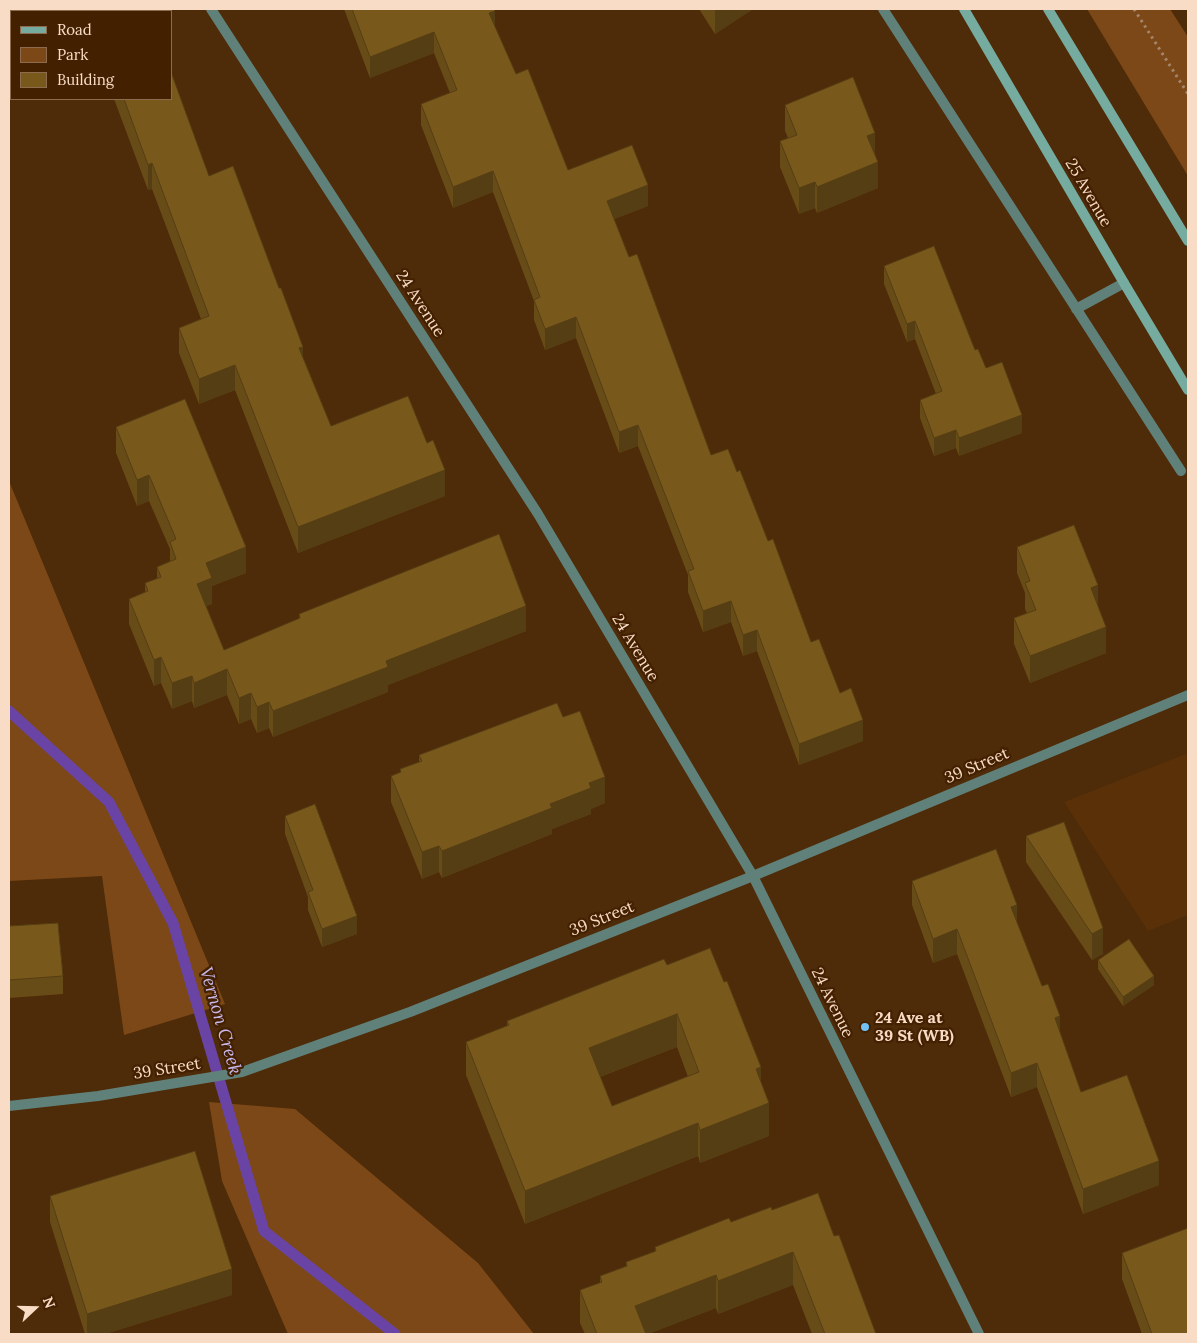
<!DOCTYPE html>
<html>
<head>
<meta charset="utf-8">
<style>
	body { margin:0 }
	#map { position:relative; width:1197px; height:1343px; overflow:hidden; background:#4e2b09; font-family:Lora,serif }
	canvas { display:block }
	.frame { position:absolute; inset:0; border:10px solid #f9dcc6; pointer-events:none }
	.legend { position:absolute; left:10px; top:10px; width:162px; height:90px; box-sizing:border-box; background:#432000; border:1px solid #8c6b4f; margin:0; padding:6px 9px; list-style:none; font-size:15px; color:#f9dcc6 }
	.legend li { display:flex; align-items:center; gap:10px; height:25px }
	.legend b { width:25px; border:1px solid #8c6b4f }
	.north { position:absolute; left:10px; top:1283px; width:50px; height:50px; -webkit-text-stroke:4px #432000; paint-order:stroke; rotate:69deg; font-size:14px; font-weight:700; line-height:20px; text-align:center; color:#f9dcc6 }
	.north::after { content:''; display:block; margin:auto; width:18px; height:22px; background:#f9dcc6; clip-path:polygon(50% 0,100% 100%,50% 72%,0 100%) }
</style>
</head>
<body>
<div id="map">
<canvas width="1197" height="1343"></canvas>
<div class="frame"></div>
<ul class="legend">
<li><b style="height:6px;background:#76ab9f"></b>Road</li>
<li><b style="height:14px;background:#7c4817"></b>Park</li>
<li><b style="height:14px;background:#79581b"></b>Building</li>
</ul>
<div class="north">N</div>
</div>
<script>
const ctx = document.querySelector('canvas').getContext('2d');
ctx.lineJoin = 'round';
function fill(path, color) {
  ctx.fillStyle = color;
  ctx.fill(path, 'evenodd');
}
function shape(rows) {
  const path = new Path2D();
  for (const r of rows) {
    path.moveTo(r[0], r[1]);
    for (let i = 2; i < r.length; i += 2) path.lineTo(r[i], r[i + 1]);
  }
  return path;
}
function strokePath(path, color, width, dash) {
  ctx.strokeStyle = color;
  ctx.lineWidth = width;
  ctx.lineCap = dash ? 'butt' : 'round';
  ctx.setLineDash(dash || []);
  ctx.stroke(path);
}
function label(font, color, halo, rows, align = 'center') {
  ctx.font = font + ' Lora,serif';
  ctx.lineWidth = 4.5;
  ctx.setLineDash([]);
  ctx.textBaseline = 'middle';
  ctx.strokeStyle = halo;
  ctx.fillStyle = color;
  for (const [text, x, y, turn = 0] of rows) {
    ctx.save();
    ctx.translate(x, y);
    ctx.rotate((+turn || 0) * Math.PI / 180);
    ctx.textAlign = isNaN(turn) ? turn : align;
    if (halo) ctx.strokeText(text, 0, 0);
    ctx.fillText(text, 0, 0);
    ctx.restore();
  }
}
const built = shape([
	[1188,753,1188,915,1148,931,1064,802]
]);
const green = shape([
	[1087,9,1170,9,1188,37,1188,176],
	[9,481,225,1004,124,1035,102,876,9,881],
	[209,1102,295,1109,478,1263,534,1334,288,1334,222,1181]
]);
const stream = shape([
	[9,711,109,802,173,923,264,1231,395,1334]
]);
const path = shape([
	[1134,9,1188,94]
]);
const service = shape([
	[883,9,1181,471],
	[1076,309,1124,283]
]);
const minor = shape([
	[211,9,538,514,753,876,979,1334],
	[9,1106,98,1096,242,1072,410,1012,753,876,1188,695]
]);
const secondary = shape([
	[964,9,1124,283,1188,390],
	[1048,9,1188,241]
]);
const wall = shape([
	[9,9,11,11,11,44,9,38],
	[344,9,494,9,495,27,516,74,568,170,648,206,614,219,629,257,711,455,737,472,811,642,840,693,863,741,799,765,757,651,743,656,731,622,703,632,688,592,688,575,638,446,619,453,576,338,545,350,534,320,534,301,493,192,453,208,421,125,421,104,450,93,434,53,370,78],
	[699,9,753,9,715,34],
	[114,99,171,99,209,176,303,357,331,426,445,496,298,553,235,390,199,404,179,353,179,328,201,319,152,189,148,190],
	[785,105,875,155,878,188,817,213,815,208,799,214,780,167,780,141,788,138,785,131],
	[884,266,975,350,1022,433,959,456,956,448,934,456,920,418,920,400,936,394,915,339,907,342,884,284],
	[116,427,246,573,212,586,212,604,206,606,224,650,299,619,299,614,526,631,388,685,388,692,273,737,269,728,257,733,251,719,239,724,227,695,194,708,192,701,172,709,161,683,154,686,129,624,129,599,145,592,145,583,157,579,157,567,170,561,170,549,149,501,137,506,116,453],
	[1017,547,1098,605,1106,653,1030,683,1014,644,1014,618,1027,613,1025,609,1025,593,1017,573],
	[563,717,605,803,591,809,591,814,552,829,552,834,442,878,439,872,422,879,391,802,391,776,400,773,400,769,419,762,419,755],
	[285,816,357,934,322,947,308,910,308,897,285,834],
	[1064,822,1103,954,1092,960,1026,862,1026,836],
	[912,881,1017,923,1060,1033,1081,1092,1159,1185,1083,1214,1037,1087,1011,1097,957,954,933,963,912,905],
	[9,926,63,976,63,994,9,998],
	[1098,960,1154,985,1123,1006,1098,969],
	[667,965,761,1081,769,1136,700,1163,698,1156,525,1224,466,1075,466,1042,507,1026,507,1021],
	[677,1047,688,1077,612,1106,600,1077],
	[50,1196,232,1295,105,1334,85,1334,50,1222],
	[772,1210,834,1236,876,1334,812,1334,793,1285,718,1314,716,1308,648,1334,585,1334,580,1323,580,1290,600,1283,600,1276,626,1266,626,1262,655,1252,655,1247,731,1222],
	[1122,1253,1188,1334,1142,1334,1122,1279]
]);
const shadedWall = shape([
	[715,9,753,9,715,34],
	[495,11,495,32,489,13],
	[434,32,434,53,370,78,370,57],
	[875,133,875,159,867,136],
	[878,162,878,188,817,213,817,187],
	[152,163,152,189,148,190,148,165],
	[493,171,493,192,453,208,453,187],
	[815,182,815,208,799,214,799,188],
	[648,185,648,206,607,222,607,201],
	[576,317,576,338,545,350,545,329],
	[915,321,915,339,907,342,907,324],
	[303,347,303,372,299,348],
	[235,365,235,390,199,404,199,379],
	[1022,415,1022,433,959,456,959,438],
	[638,425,638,446,619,453,619,432],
	[956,430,956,448,934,456,934,438],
	[445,470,445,496,298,553,298,527],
	[149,475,149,501,137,506,137,480],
	[246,547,246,573,212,586,212,604,197,610,197,584,206,563],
	[1098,585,1098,611,1091,588],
	[731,601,731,622,703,632,703,611],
	[526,606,526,631,388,685,388,692,273,737,273,711,386,661],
	[1106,627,1106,653,1030,683,1030,656],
	[757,630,757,651,743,656,743,635],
	[161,657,161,683,154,686,154,660],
	[227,669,227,695,194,708,194,683],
	[192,676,192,701,172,709,172,683],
	[251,693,251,719,239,724,239,698],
	[269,702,269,728,257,733,257,707],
	[863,720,863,741,799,765,799,744],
	[605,777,605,803,591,809,591,814,552,829,552,834,442,878,442,851,550,804,589,783],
	[439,846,439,872,422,879,422,852],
	[1017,905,1017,929,1011,907],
	[357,916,357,934,322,947,322,929],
	[1103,928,1103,954,1092,960,1092,934],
	[957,929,957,954,933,963,933,939],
	[1154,976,1154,985,1123,1006,1123,997],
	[677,1014,677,1047,589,1081,589,1048],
	[1060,1016,1060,1040,1055,1018],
	[1037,1063,1037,1087,1011,1097,1011,1073],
	[761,1067,761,1100,756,1069],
	[769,1103,769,1136,700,1163,700,1130],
	[698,1123,698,1156,525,1224,525,1191],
	[1159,1161,1159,1185,1083,1214,1083,1189],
	[793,1252,793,1285,718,1314,718,1281],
	[232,1269,232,1295,105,1334,87,1334,87,1314],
	[716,1275,716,1308,648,1334,635,1334,635,1306]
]);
const building = shape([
	[9,9,125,9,126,11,11,11,11,19,9,13,9,9],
	[352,9,494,9,495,11,489,13,516,74,528,69,568,170,632,145,648,185,607,201,629,257,637,254,711,455,728,449,737,472,740,470,768,541,773,539,811,642,819,639,840,693,851,688,863,720,799,744,757,630,743,635,731,601,703,611,688,571,694,569,638,425,619,432,576,317,545,329,534,300,540,297,493,171,453,187,421,104,457,90,434,32,370,57,352,9],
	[171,72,209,176,233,166,279,288,281,288,303,347,299,348,331,426,408,396,427,443,433,440,445,470,298,527,235,365,199,379,179,328,209,316,152,163,148,165,124,99,171,99,171,72],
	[853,77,875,133,867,136,878,162,817,187,815,182,799,188,780,141,797,135,785,105,853,77],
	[934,246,975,350,978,349,986,368,1002,362,1022,415,959,438,956,430,934,438,920,400,942,391,915,321,907,324,884,266,934,246],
	[185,399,246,547,206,563,212,578,197,584,224,650,300,618,299,614,499,534,526,606,386,661,388,667,273,711,269,702,257,707,251,693,239,698,227,669,194,683,192,676,172,683,161,657,154,660,129,599,148,591,145,583,161,577,157,567,176,559,170,542,176,539,149,475,137,480,116,427,185,399],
	[1074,525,1098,585,1091,588,1106,627,1030,656,1014,618,1036,610,1025,583,1030,581,1017,547,1074,525],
	[557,703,563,717,580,711,605,777,589,783,591,788,550,804,552,808,442,851,439,846,422,852,391,776,401,772,400,769,422,761,419,755,557,703],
	[315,804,357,916,322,929,308,892,313,890,285,816,315,804],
	[1064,822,1103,928,1092,934,1026,836,1064,822],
	[996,849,1017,905,1011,907,1042,986,1048,984,1060,1016,1055,1018,1081,1092,1127,1075,1159,1161,1083,1189,1037,1063,1011,1073,957,929,933,939,912,881,996,849],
	[58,923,63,976,9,980,9,926,58,923],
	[1129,939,1154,976,1123,997,1098,960,1129,939],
	[710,948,724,982,727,981,761,1067,756,1069,769,1103,700,1130,698,1123,525,1191,466,1042,509,1025,507,1021,664,959,667,965,710,948],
	[677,1014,699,1072,612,1106,589,1048,677,1014],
	[195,1151,232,1269,87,1314,50,1196,195,1151],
	[818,1193,834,1236,839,1235,876,1334,825,1334,793,1252,718,1281,716,1275,635,1306,646,1334,597,1334,580,1290,602,1282,600,1276,627,1266,626,1262,656,1251,655,1247,729,1218,731,1222,771,1207,772,1210,818,1193],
	[1188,1228,1188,1334,1151,1334,1152,1334,1122,1253,1188,1228]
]);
const markers = [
	[865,1027,5,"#72c1f5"]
];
const streetNames = [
	["25 Avenue",1088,193,60],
	["24 Avenue",420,304,57],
	["24 Avenue",635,648,59],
	["39 Street",977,766,-23],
	["39 Street",602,919,-22],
	["24 Avenue",832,1003,64],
	["39 Street",167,1069,-9]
];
const poiNames = [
	["24 Ave at",875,1018],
	["39 St (WB)",875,1036]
];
const waterNames = [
	["Vernon Creek",220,1021,74]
];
fill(built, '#593008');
fill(green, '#7c4817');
strokePath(stream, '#6a44a4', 11);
strokePath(path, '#a6866a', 3, [2.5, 4]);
strokePath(service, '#608179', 10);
strokePath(minor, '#608179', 10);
strokePath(secondary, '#76ab9f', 10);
fill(wall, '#684c17');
fill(shadedWall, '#553e13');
fill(building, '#79581b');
strokePath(building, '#553e13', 1);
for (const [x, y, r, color] of markers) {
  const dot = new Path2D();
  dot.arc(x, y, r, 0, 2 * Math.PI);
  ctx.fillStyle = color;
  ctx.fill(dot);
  strokePath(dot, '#432000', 2);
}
label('16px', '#f9dcc6', '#432000', streetNames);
label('bold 16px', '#f9dcc6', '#432000', poiNames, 'left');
label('italic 18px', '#c9b9ec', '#432000', waterNames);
</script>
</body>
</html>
